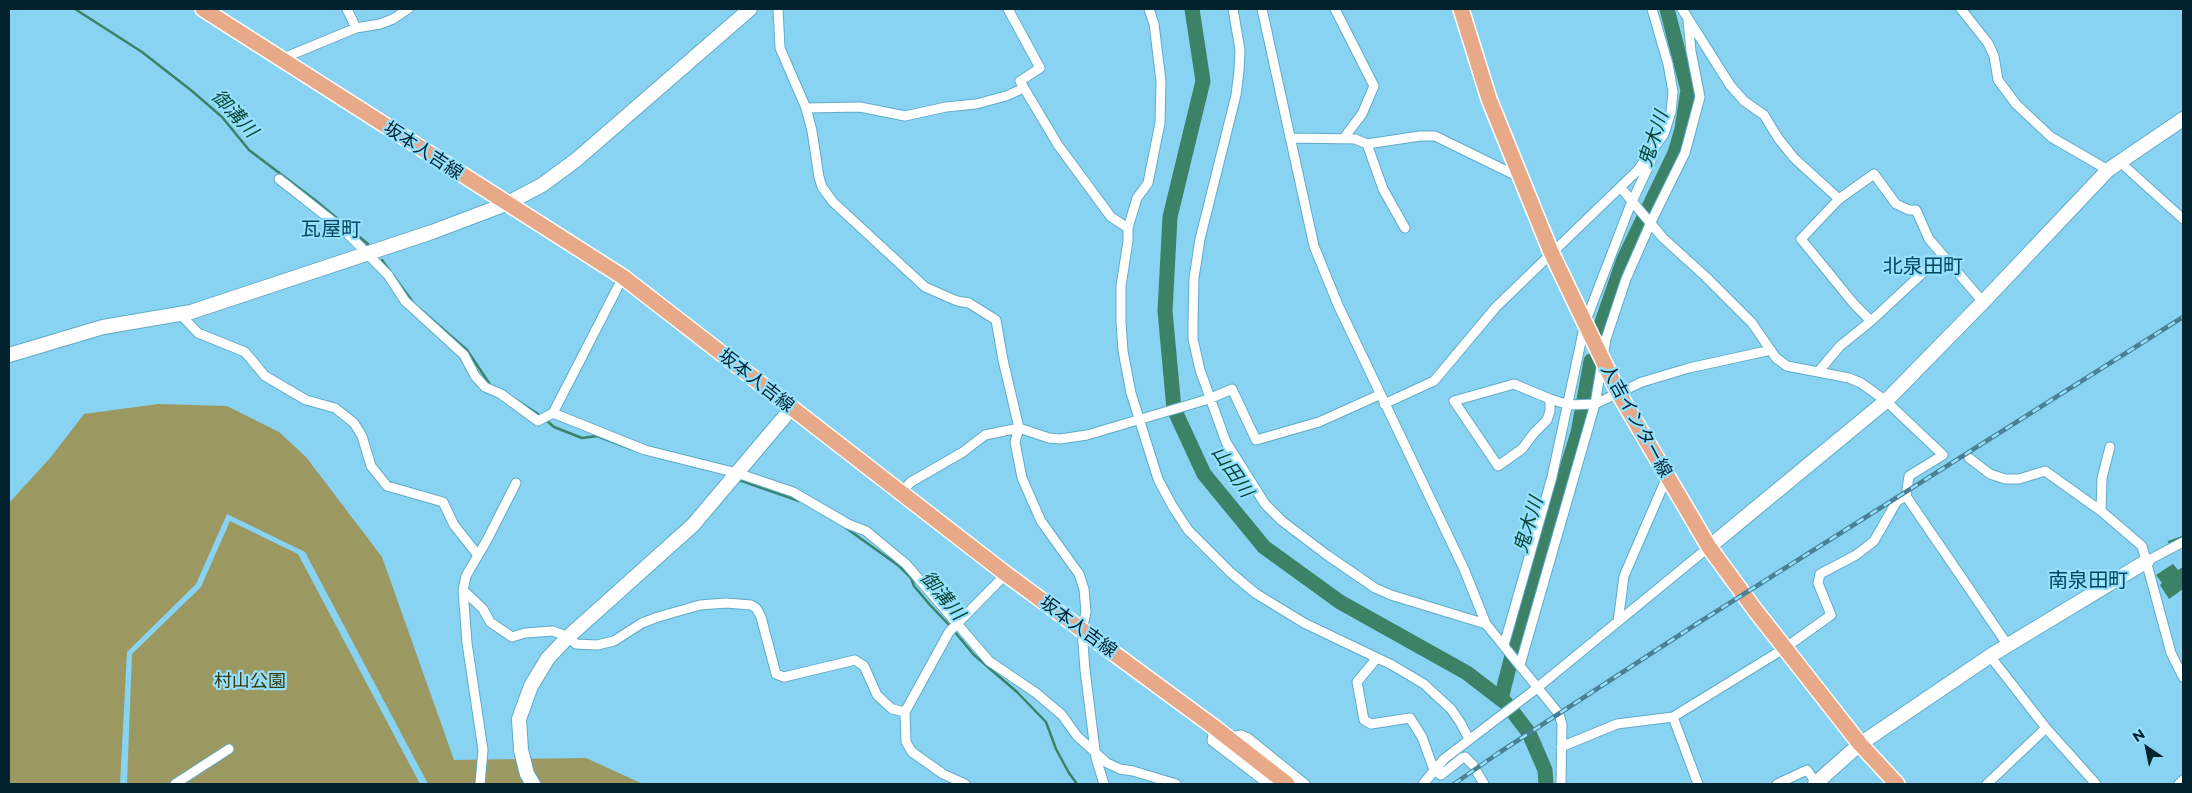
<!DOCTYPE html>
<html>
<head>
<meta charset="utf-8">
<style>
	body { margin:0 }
	#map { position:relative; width:2192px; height:793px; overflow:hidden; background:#88d3f2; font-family:Montserrat,sans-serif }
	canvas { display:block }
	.frame { position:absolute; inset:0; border:10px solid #02222e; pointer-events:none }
	.north { position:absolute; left:2122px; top:723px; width:50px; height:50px; -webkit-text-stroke:4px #94e0ff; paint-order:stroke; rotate:326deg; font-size:14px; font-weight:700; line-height:20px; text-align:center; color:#02222e }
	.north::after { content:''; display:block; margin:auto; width:18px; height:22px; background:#02222e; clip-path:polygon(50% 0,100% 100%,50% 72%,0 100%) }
</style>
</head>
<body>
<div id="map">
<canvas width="2192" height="793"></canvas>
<div class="frame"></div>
<div class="north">N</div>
</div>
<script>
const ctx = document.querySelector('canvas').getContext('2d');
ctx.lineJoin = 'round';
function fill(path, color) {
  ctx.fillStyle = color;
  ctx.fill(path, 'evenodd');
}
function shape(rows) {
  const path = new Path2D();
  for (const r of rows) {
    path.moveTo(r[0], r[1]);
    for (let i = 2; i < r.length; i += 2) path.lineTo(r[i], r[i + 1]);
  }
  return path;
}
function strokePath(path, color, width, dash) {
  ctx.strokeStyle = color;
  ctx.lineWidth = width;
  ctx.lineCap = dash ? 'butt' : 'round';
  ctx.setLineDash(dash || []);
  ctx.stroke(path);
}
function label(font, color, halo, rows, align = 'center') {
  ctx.font = font + ' Montserrat,"Noto Sans JP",sans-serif';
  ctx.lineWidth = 4.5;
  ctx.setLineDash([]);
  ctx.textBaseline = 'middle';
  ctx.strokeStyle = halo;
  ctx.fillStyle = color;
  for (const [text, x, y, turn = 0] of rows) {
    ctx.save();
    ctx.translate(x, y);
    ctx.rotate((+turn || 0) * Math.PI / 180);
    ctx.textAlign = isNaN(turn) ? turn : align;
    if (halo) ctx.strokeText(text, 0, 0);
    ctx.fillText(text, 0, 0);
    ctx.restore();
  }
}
const green = shape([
	[158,404,227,406,279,432,306,457,382,557,454,760,586,758,643,784,428,784,305,552,227,514,196,584,127,652,120,784,9,784,9,503,51,457,84,414],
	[230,521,298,554,420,784,127,784,132,654,201,587]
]);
const water = shape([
	[2173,564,2178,570,2183,567,2183,589,2169,599,2160,585,2162,583,2156,575]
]);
const stream = shape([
	[75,9,142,52,192,91,222,117,249,150,315,200,368,244],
	[382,260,390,271],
	[393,275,415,305],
	[419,308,467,350,491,386],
	[512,397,538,414],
	[546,420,554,427,582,438,597,436,631,449],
	[739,480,799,501],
	[839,523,899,566,911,578,914,586,930,605,951,627],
	[2169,542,2183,537],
	[954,631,974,655,1017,692,1046,722,1056,749,1069,773,1077,784]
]);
const river = shape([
	[1192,9,1203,81,1170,217,1165,311,1174,409,1204,474,1264,547,1340,602,1467,673,1506,703,1529,733,1545,770,1546,784],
	[1599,331,1624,259,1675,153,1682,129,1688,90,1667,9],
	[1501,699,1527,596,1578,433,1591,361]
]);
const street = shape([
	[347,9,356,28],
	[778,9,780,48,806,108,812,131,819,177,822,187,833,202,925,287,957,301,969,303,996,320,1003,360,1019,428,1015,442,1022,478,1041,521,1079,574,1084,589,1086,612,1082,630,1085,670,1096,758,1104,784],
	[1008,9,1040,68,1020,81,1024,88,1058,145,1111,217,1128,228],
	[1149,9,1154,24,1161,81,1160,123,1148,183,1137,198,1128,228,1128,241,1121,286,1121,322,1123,351,1131,393,1158,479,1173,507,1188,530,1230,572,1255,593,1304,623,1392,665,1424,684,1451,709,1460,722,1469,739],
	[1233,9,1240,50,1239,71,1236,95,1200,239,1194,278,1193,322,1193,339,1200,370,1226,442,1265,504,1282,521,1327,555,1375,588,1391,595,1486,624],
	[1262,9,1314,246,1338,305,1464,569,1486,624,1559,714,1562,724,1561,784],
	[1335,9,1374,86,1362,114,1343,139],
	[1682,9,1730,85,1744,101,1764,115,1778,138,1794,158,1839,199],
	[1961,9,1988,43,1994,56,1998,80,2016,104,2051,137,2108,170],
	[281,59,356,28,380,24,393,19,408,9],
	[806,108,860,107,905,116,946,107,976,104,1006,96,1024,88],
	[1290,138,1355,139,1367,144,1420,136,1435,136,1521,178],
	[1367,144,1383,189,1405,228],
	[2120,162,2183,219],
	[279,179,346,232,388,275,405,301,464,355,475,376,485,387,501,394,538,421,553,413,623,277],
	[1621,188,1663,238,1706,277,1752,323,1776,358,1787,366,1849,378,1861,383,1886,401,1943,455,1909,476,1906,496,2007,644],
	[180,314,198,333,245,352,265,376,306,400,335,408,354,423,362,436,371,466,387,486,443,502,454,525,477,554],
	[1871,321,1942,255],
	[1819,371,1840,346,1871,321,1854,304,1801,239,1839,199,1874,174,1896,204,1909,210,1916,210,1929,239,1983,302],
	[1550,399,1514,384,1454,401,1498,466,1522,449,1534,433,1547,420,1550,411,1550,399,1569,405,1595,404,1642,382,1689,368,1771,350],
	[1384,404,1434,381,1496,307,1637,171,1664,134,1671,112,1673,92,1668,64,1652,9],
	[553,413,645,450,737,473,793,492,848,524,866,531,906,564,989,661,1036,693,1062,715,1077,736,1107,763,1120,769,1133,771,1176,784],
	[1969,458,1990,474,2005,479,2019,479,2045,471,2101,511,2142,546,2171,653,2183,677],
	[902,491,911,482,963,452,985,435,1019,428,1049,438,1060,439,1087,435,1209,399,1232,389,1256,440,1319,422,1379,395],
	[2101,511,2102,478,2110,447],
	[2147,561,2183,542],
	[463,590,483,609,490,622,512,637,525,633,553,631,568,637,576,644,597,645,614,641,642,623,658,617,700,605,726,603,751,605,756,608,761,617,776,674,784,677,855,660,864,666,877,695,892,709,905,712],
	[1618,622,1624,576,1667,477],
	[1504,645,1552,477,1585,323,1630,206,1651,161,1650,154],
	[1990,656,2046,728,2096,784],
	[1377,658,1357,682,1364,720,1371,724,1410,718,1422,737,1434,770,1441,775,1462,758,1465,757,1473,765],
	[1520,665,1595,404,1606,339,1626,279,1651,222,1685,153,1700,97,1691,51,1688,21],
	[1673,717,1698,784],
	[1214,727,1212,741,1268,784],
	[1231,740,1235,736,1241,735,1248,738,1305,784],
	[1561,747,1617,724,1673,717,1785,648,1831,615,1818,583,1820,574,1856,555,1874,541,1897,501,1906,496],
	[1477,772,1484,784],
	[175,784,229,749],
	[480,784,483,750,467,643,463,590,466,576,487,540,516,483],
	[965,784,943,774,912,752,906,742,905,712,949,632,1006,574],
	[1423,784,1444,759,1532,692,1709,547],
	[1777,784,1807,770,1817,784],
	[1987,784,2046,728],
	[2179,784,2183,780]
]);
const secondary = shape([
	[9,355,103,327,191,312,432,232,506,204,542,185,576,160,750,9],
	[1709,547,1886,401,1983,302,2108,170,2183,119],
	[533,784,527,774,521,750,519,719,531,686,548,658,568,637,693,525,791,409],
	[1815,784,1860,744,1990,656,2147,561]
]);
const primary = shape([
	[203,9,623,277,1006,574,1214,727,1287,784],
	[1461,9,1489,99,1521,178,1551,252,1619,394,1709,547,1755,610,1860,744,1897,784]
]);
const rail = shape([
	[1454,784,1497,754,1698,623,2183,317]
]);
const streetNames = [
	["坂本人吉線",423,151,33],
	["坂本人吉線",756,381,38],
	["人吉インター線",1636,421,61],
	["坂本人吉線",1078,627,36]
];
const parkNames = [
	["村山公園",250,682]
];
const waterNames = [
	["御溝川",234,114,47],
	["鬼木川",1654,139,-72],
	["山田川",1232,472,55],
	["鬼木川",1529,525,-73],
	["御溝川",942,596,50]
];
const quarterNames = [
	["瓦屋町",331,230],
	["北泉田町",1923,267],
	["南泉田町",2088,581]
];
fill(green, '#9b9861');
fill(water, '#3b8267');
strokePath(stream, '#3b8267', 2.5);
strokePath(river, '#3b8267', 15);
strokePath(street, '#60abc9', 11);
strokePath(secondary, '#60abc9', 16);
strokePath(primary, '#fff', 18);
strokePath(street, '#fff', 9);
strokePath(secondary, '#fff', 14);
strokePath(primary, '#e8a988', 15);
strokePath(rail, '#498096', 4.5);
strokePath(rail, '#94e0ff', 2.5, [8]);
label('18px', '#02222e', '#94e0ff', streetNames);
label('18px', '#3b3803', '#94e0ff', parkNames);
label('italic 19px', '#084633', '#94e0ff', waterNames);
label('20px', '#02455a', '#94e0ff', quarterNames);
</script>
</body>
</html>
